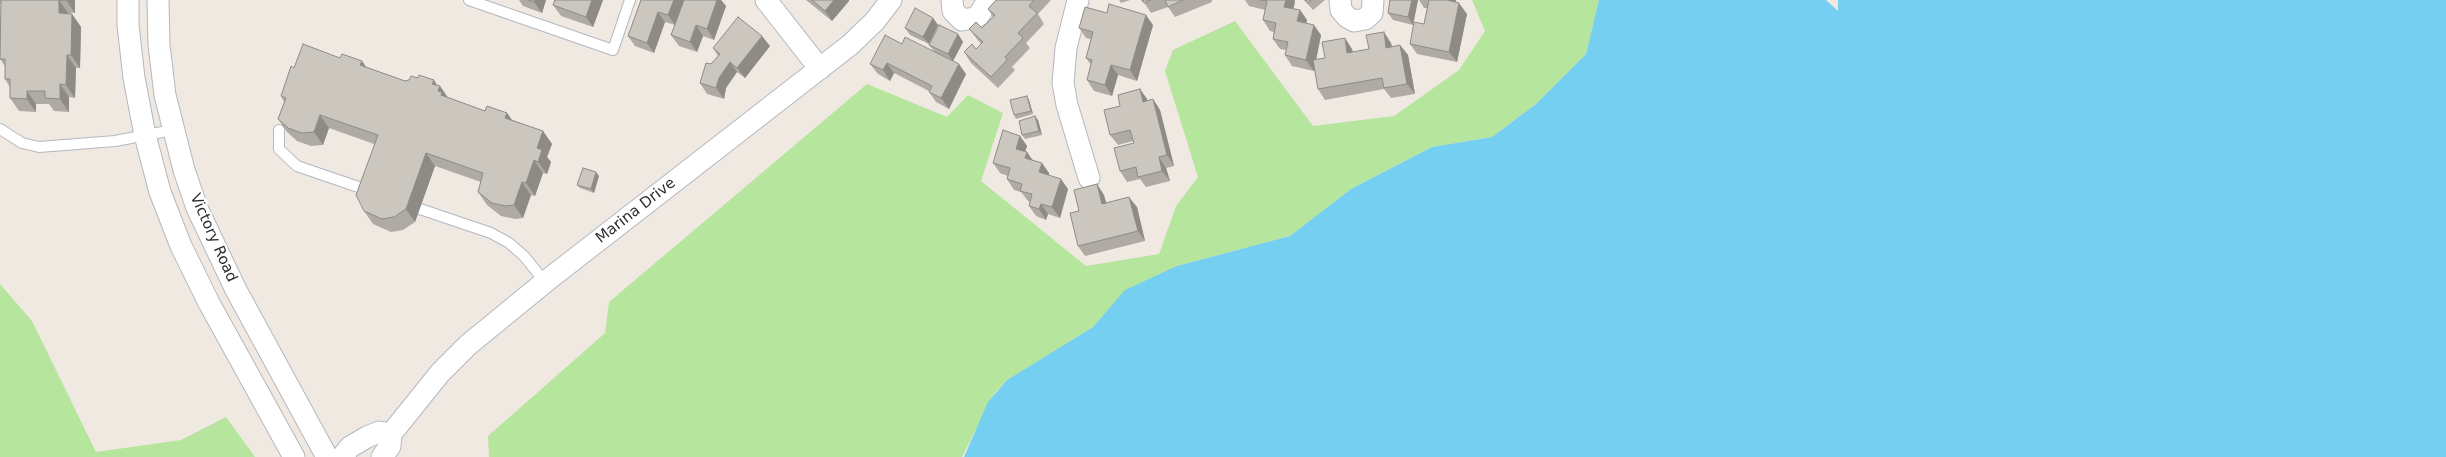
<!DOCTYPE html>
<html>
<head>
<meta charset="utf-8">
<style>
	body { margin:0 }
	canvas { display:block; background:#efe9e1 }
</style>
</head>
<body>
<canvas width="2446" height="457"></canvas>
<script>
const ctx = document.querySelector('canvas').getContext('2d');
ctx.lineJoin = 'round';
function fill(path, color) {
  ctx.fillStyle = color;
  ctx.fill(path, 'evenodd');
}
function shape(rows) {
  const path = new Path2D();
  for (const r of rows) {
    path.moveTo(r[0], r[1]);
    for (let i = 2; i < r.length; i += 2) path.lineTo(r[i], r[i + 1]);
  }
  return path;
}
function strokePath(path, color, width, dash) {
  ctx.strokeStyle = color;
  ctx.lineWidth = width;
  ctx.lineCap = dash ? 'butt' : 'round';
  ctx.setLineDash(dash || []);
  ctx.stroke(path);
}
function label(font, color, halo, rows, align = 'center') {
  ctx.font = font + ' "DejaVu Sans",sans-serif';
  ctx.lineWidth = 4.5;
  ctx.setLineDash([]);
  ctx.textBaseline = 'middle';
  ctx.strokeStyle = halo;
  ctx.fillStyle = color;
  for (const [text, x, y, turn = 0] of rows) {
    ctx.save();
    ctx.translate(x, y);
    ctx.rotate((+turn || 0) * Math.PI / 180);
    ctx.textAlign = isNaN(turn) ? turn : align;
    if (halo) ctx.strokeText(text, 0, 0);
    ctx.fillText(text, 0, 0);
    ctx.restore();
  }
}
const green = shape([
	[1472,0,1599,0,1586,54,1536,104,1492,137,1432,147,1351,189,1290,236,1177,266,1108,310,1093,327,1007,380,994,394,962,457,489,457,488,436,605,333,609,302,867,84,947,117,968,95,1003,113,981,181,1086,266,1159,254,1176,206,1198,177,1165,71,1173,50,1235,21,1313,126,1394,116,1459,70,1485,31],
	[0,284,32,321,96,452,181,440,226,417,255,457,0,457]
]);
const water = shape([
	[1599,0,1826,0,1838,11,1838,0,2446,0,2446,457,964,457,988,402,1007,380,1093,327,1125,290,1177,266,1290,236,1351,189,1432,147,1492,137,1536,104,1586,54]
]);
const lane = shape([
	[469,0,613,50,630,0],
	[0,129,22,143,39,147,115,141,173,130],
	[279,130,279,149,297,166,370,191],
	[420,209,491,233,509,243,524,256,545,282]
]);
const street = shape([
	[128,0,128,25,134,78,145,135,160,192,181,246,209,303,294,457],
	[158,0,159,45,165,95,184,170,197,208,236,290,327,457],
	[766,0,820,69],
	[952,0,953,11,962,20,974,18,979,15,988,0],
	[1078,0,1066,48,1063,83,1067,105,1089,178],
	[1340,0,1341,10,1347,17,1354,21,1365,19,1372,13,1373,0],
	[342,457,350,447,367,437,379,432,391,434],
	[382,457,390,446,391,434,440,373,468,345,545,282,850,45,875,21,891,0]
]);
const wall = shape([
	[0,0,75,0,75,13,68,13,68,14,72,14,81,27,80,68,76,68,75,98,69,97,69,112,54,111,49,104,36,104,36,112,19,111,10,98,10,87,5,79,5,66,0,59,1,4,0,4],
	[519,0,546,0,542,13,523,6],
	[555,0,603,0,593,27,561,16,553,5],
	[641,0,721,0,726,6,714,40,703,36,697,52,679,46,671,35,675,25,665,22,654,53,635,46,628,36],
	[806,0,849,0,849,1,832,21],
	[996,0,1051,0,1038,14,1044,24,1026,43,1030,48,1012,67,1015,70,998,88,971,63,964,52,976,49,981,44,969,29,982,28,993,17,988,9],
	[1119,0,1130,0,1121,3],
	[1141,0,1212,0,1212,2,1175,17,1168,7,1151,13,1143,1,1142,2],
	[1245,0,1294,0,1295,1,1293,9,1300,10,1307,20,1306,23,1321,35,1316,59,1325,58,1352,49,1353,52,1369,49,1391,43,1392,47,1400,45,1408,55,1415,94,1391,98,1384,89,1325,100,1318,89,1314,68,1314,71,1292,66,1285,55,1286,50,1280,49,1273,39,1274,32,1270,31,1263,20,1265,10,1249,6],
	[1304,0,1325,0,1313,10],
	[1390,0,1418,0,1413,25,1393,20,1388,13],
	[1419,0,1456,0,1455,2,1467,14,1457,62,1417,54,1410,44,1424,24,1427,8,1424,8],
	[933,18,938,25,929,44,910,35,905,28],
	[1153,25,1137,81,1118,75,1112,96,1094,91,1087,80,1091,65,1086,58,1091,39,1086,38,1079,28],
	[958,34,963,42,953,61,966,74,949,109,936,102,929,92,929,91,894,73,890,81,878,74,870,64,902,44,934,51,929,45],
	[770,46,745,78,737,72,726,88,724,99,707,94,700,83,711,64,718,56,713,48],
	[340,58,362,61,366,67,405,81,437,86,447,97,485,111,507,113,512,120,543,131,552,144,547,157,551,162,547,174,543,173,535,196,531,195,523,218,515,219,501,216,487,205,478,192,481,182,435,166,415,222,403,230,391,232,373,224,364,211,374,144,329,128,323,145,311,146,297,141,287,132,278,119,284,102,281,96,294,68],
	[1140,89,1148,101,1153,99,1160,110,1174,166,1166,168,1170,181,1146,187,1140,179,1127,182,1120,171,1134,143,1133,141,1118,145,1110,135,1120,106],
	[1029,100,1033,114,1016,119,1014,115],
	[1038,120,1042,135,1025,139,1022,135],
	[1020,136,1027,146,1025,151,1032,160,1049,173,1049,175,1068,189,1060,218,1048,214,1046,220,1036,216,1029,206,1030,202,1028,201,1021,192,1014,190,1007,179,1008,176,1000,173,993,163],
	[599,176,594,193,580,188,577,185],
	[1104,195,1106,203,1137,207,1145,241,1085,256,1078,246,1079,211]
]);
const shadedWall = shape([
	[59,0,68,13,68,26,59,13],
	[66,0,75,0,75,13],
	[535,0,546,0,542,13,534,2],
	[592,0,603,0,593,27,586,17],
	[674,0,685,0,676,26,668,15],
	[717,0,721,0,726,6,714,40,707,29],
	[834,0,849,0,849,1,832,21,825,11],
	[1286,0,1294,0,1295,1,1292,17,1284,7],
	[1412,0,1418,0,1413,25,1408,17],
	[1447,0,1456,0,1454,11],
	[1459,3,1467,14,1457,62,1449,52],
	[1300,10,1307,20,1304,32,1297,21],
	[658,12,665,22,654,53,647,43],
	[72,14,81,27,80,68,71,55],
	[1146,15,1153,25,1137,81,1130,70],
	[933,18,938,25,929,44,923,37],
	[696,25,703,36,697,52,690,42],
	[1314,25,1321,35,1314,71,1306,60],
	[1384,32,1391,43,1394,58,1386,48],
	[958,34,963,42,953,61,948,54],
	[762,36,770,46,745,78,737,68],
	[1345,38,1352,49,1355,63,1347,53],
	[1400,45,1408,55,1415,94,1407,84],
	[67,55,76,68,75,98,66,85],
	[362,61,371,74,360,65],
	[730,62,737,72,726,88,724,99,716,88,719,78],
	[887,63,894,73,890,81,883,70],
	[959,64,966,74,949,109,941,98],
	[1111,65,1118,75,1112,96,1105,85],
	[434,80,439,88,440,86,449,99,450,108,432,84],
	[60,84,69,97,69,112,60,99],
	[1140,89,1147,99,1150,112,1143,102],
	[27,91,36,104,36,112,27,99],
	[1027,96,1029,100,1033,114,1031,111],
	[1153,99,1160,110,1174,166,1167,155],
	[507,113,516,126,505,118],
	[320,115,329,128,323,145,314,132],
	[1035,116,1038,120,1042,135,1039,131],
	[543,131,552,144,547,157,551,162,547,174,538,162,537,148],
	[1020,136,1027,146,1023,159,1016,149],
	[1027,152,1034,162,1025,158],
	[426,153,435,166,415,222,406,209],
	[1159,157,1166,168,1170,181,1162,171],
	[534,160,543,173,535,196,526,183],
	[1042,163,1049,173,1047,183,1039,172],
	[596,172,599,176,594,193,591,189],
	[1061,179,1068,189,1060,218,1052,207],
	[522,182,531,195,523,218,514,205],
	[1097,184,1104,195,1109,214,1102,204],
	[1129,197,1137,207,1145,241,1138,231],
	[1041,204,1048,214,1046,220,1039,209]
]);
const building = shape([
	[1,0,66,0,59,0,59,13,72,14,71,55,67,55,66,85,60,84,60,99,45,98,45,91,27,91,27,99,10,98,10,79,5,79,5,59,0,59,1,0],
	[528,0,535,0,534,2,528,0],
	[555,0,592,0,586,17,553,5,555,0],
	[641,0,674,0,668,15,658,12,647,43,628,36,641,0],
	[684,0,717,0,707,29,696,25,690,42,671,35,684,0],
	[812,0,834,0,825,11,812,0],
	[996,0,1034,0,1029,6,1037,13,1018,33,1023,38,1005,57,1007,60,991,77,964,52,972,44,976,49,983,42,969,29,976,22,982,28,995,15,988,9,996,0],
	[1143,0,1151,0,1144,3,1143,0],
	[1165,0,1183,0,1168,7,1165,0],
	[1261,0,1286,0,1284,7,1300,10,1297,21,1314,25,1306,60,1285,55,1288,42,1273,39,1276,23,1263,20,1267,1,1261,0],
	[1305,0,1311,0,1308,3,1305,0],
	[1390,0,1412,0,1408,17,1388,13,1390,0],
	[1429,0,1447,0,1459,3,1449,52,1410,44,1414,22,1424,24,1429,0],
	[1109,4,1146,15,1130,70,1111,65,1105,85,1087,80,1092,60,1086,58,1093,32,1079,28,1085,7,1107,13,1109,4],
	[915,8,933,18,923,37,905,28,915,8],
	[738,17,762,36,737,68,730,62,719,78,716,88,700,83,706,63,711,64,720,54,713,48,738,17],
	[939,25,958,34,948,54,929,45,939,25],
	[1384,32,1386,48,1400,45,1407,84,1384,88,1382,78,1318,89,1313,60,1325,58,1322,42,1345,38,1347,53,1369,49,1366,35,1384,32],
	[885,35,902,44,905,37,959,64,941,98,929,92,932,86,887,63,883,70,870,64,885,35],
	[303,44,340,58,342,54,362,61,360,65,405,81,409,80,411,76,418,78,419,75,434,80,432,84,440,86,438,91,442,92,441,95,485,111,487,106,507,113,505,118,543,131,537,148,542,150,538,162,534,160,526,183,522,182,514,205,506,206,492,203,478,192,483,173,426,153,406,209,394,217,382,219,364,211,356,195,378,135,320,115,314,132,302,133,288,128,278,119,286,98,281,96,291,66,294,68,303,44],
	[1140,89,1143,102,1153,99,1167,155,1159,157,1162,171,1138,177,1136,167,1120,171,1114,148,1134,143,1130,130,1110,135,1104,110,1120,106,1118,95,1140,89],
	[1027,96,1031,111,1014,115,1010,100,1027,96],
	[1035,116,1039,131,1022,135,1019,121,1035,116],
	[1003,130,1020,136,1016,149,1027,152,1025,158,1042,163,1039,172,1061,179,1052,207,1041,204,1039,209,1029,206,1032,194,1020,191,1022,184,1007,179,1010,168,993,163,1003,130],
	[583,168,596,172,591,189,577,185,583,168],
	[1097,184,1102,204,1129,197,1138,231,1078,246,1070,213,1079,211,1074,190,1097,184]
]);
const streetNames = [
	["Marina Drive",636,211,-38],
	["Victory Road",213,238,66]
];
fill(green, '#b6e59e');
fill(water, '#75cff0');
strokePath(lane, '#b4b7c1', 12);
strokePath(street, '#b4b7c1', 23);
strokePath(lane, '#fff', 10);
strokePath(street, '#fff', 21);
fill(wall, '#afaba4');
fill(shadedWall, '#8e8b86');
fill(building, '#cbc7bf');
strokePath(building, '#8e8b86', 1);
label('15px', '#2e2e2e', '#fff', streetNames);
</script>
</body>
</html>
